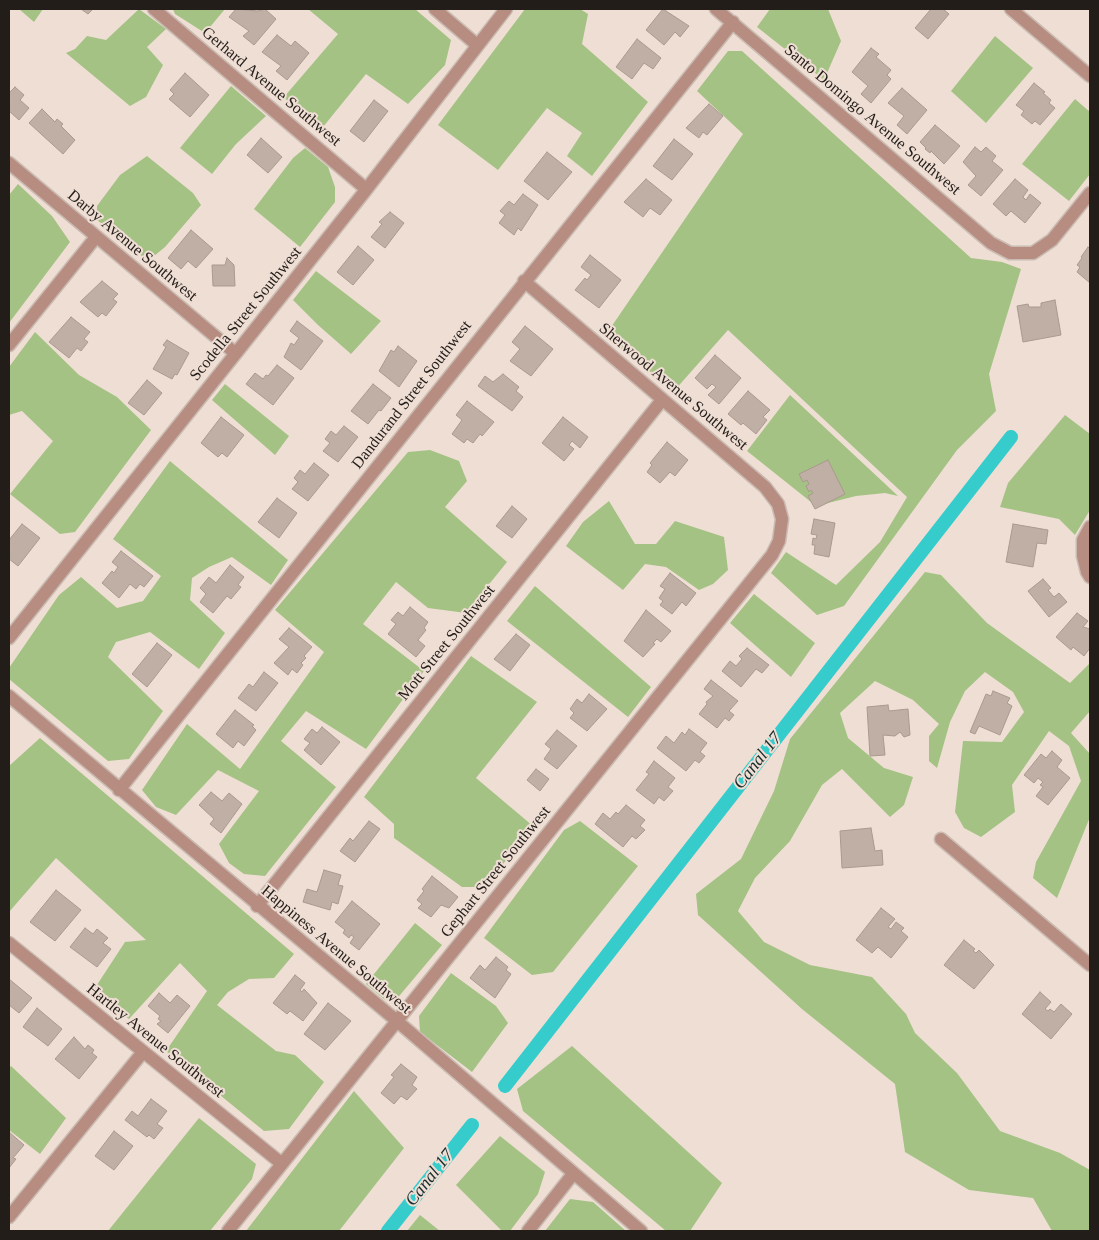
<!DOCTYPE html>
<html>
<head>
<meta charset="utf-8">
<style>
	body { margin:0 }
	#map { position:relative; width:1099px; height:1240px; overflow:hidden; background:#efded4; font-family:Georgia,serif }
	canvas { display:block }
	.frame { position:absolute; inset:0; border:10px solid #231d19; pointer-events:none }
</style>
</head>
<body>
<div id="map">
<canvas width="1099" height="1240"></canvas>
<div class="frame"></div>
</div>
<script>
const ctx = document.querySelector('canvas').getContext('2d');
ctx.lineJoin = 'round';
function fill(path, color) {
  ctx.fillStyle = color;
  ctx.fill(path, 'evenodd');
}
function shape(rows) {
  const path = new Path2D();
  for (const r of rows) {
    path.moveTo(r[0], r[1]);
    for (let i = 2; i < r.length; i += 2) path.lineTo(r[i], r[i + 1]);
  }
  return path;
}
function strokePath(path, color, width, dash) {
  ctx.strokeStyle = color;
  ctx.lineWidth = width;
  ctx.lineCap = dash ? 'butt' : 'round';
  ctx.setLineDash(dash || []);
  ctx.stroke(path);
}
function label(font, color, halo, rows, align = 'center') {
  ctx.font = font + ' Georgia,serif';
  ctx.lineWidth = 4;
  ctx.setLineDash([]);
  ctx.textBaseline = 'middle';
  ctx.strokeStyle = halo;
  ctx.fillStyle = color;
  for (const [text, x, y, turn = 0] of rows) {
    ctx.save();
    ctx.translate(x, y);
    ctx.rotate((+turn || 0) * Math.PI / 180);
    ctx.textAlign = isNaN(turn) ? turn : align;
    if (halo) ctx.strokeText(text, 0, 0);
    ctx.fillText(text, 0, 0);
    ctx.restore();
  }
}
const green = shape([
	[19,9,43,9,34,22],
	[139,9,166,29,147,47,163,65,146,97,130,106,66,53,75,49,87,36,106,40],
	[173,9,225,9,205,33,175,14],
	[308,9,415,9,451,40,445,65,408,104,366,74,323,127,311,127,284,97,338,34],
	[525,9,580,9,588,14,582,44,648,102,592,176,567,156,582,133,547,108,498,170,438,125],
	[770,9,828,9,841,41,824,80,757,27],
	[995,36,1033,68,986,123,951,91],
	[728,51,742,51,971,258,1002,262,1021,269,989,374,996,411,957,450,844,606,817,615,771,573,786,552,836,585,880,542,907,497,728,330,674,391,605,336,743,134,697,91],
	[231,86,266,116,236,144,212,174,180,148],
	[1075,99,1090,112,1090,174,1069,201,1022,164],
	[305,148,328,167,335,187,335,202,300,247,254,209,293,158],
	[147,156,193,193,201,205,165,247,148,261,97,220,97,206,120,175],
	[18,184,52,216,70,242,9,323,9,195],
	[316,271,381,321,351,354,318,325,293,300],
	[35,332,79,375,117,397,151,430,75,532,60,534,10,494,53,441,22,411,9,415,9,367],
	[225,384,289,436,275,455,212,400],
	[790,395,898,496,885,493,856,496,816,506,747,451],
	[1065,415,1090,434,1090,510,1075,535,1059,519,1000,507,1008,483],
	[430,450,459,461,467,481,445,507,507,562,466,613,428,608,396,582,363,624,424,671,366,749,306,711,281,741,336,787,265,876,244,874,229,863,219,844,259,791,218,770,176,815,156,807,142,790,187,724,240,769,324,652,275,610,408,452],
	[170,461,288,560,271,585,232,557,209,567,192,578,190,600,225,633,199,669,150,632,116,642,108,657,163,711,129,759,108,761,9,679,9,668,59,595,81,577,117,608,143,601,161,576,113,539],
	[609,501,635,544,656,544,675,521,724,537,728,570,713,584,699,590,666,567,645,564,623,590,566,546,583,522],
	[925,572,941,575,987,623,1070,683,1090,663,1090,711,1071,733,1090,754,1090,817,1057,898,1033,878,1036,862,1081,781,1069,746,1049,731,1012,785,1015,812,981,837,964,828,955,812,963,741,1002,742,1024,712,1013,692,985,672,965,691,950,722,937,768,929,761,929,736,939,724,913,700,875,681,840,713,848,738,884,768,913,777,904,805,890,817,842,769,822,785,790,841,755,878,738,911,764,942,810,965,872,977,906,1014,915,1033,957,1073,1000,1131,1060,1153,1090,1170,1090,1231,1052,1231,1033,1198,969,1190,905,1152,895,1084,802,1009,698,915,696,894,741,859,774,791,790,739],
	[535,586,651,687,628,717,507,621],
	[754,594,815,643,791,677,730,623],
	[471,656,537,702,476,778,533,826,485,887,462,887,394,838,394,824,364,797],
	[40,738,294,954,274,978,249,979,228,992,217,1005,276,1051,295,1055,324,1082,289,1129,264,1131,166,1051,207,991,180,963,129,1019,93,991,125,942,146,940,56,858,9,912,9,766],
	[580,821,638,866,553,972,532,975,484,938,564,830],
	[415,923,442,945,395,1001,385,1000,366,984],
	[451,973,496,1006,508,1023,472,1072,420,1032,419,1016],
	[572,1046,722,1183,690,1231,666,1231,523,1111,517,1089],
	[11,1066,66,1118,40,1154,9,1130,9,1068],
	[354,1091,404,1148,339,1231,246,1231],
	[199,1118,256,1164,252,1179,210,1231,108,1231],
	[500,1136,545,1172,538,1194,510,1231,502,1231,456,1185],
	[570,1199,593,1202,626,1231,545,1231],
	[420,1215,440,1231,407,1231]
]);
const canal = shape([
	[505,1086,1011,437],
	[388,1231,472,1125]
]);
const building = shape([
	[81,9,93,9,88,14,81,9],
	[236,9,258,11,265,9,276,19,254,45,243,36,249,31,229,17,236,9],
	[663,9,689,26,680,37,675,32,664,45,646,30,663,9],
	[931,9,943,9,949,14,928,39,915,28,931,9],
	[277,35,291,46,295,41,309,53,287,80,276,71,281,66,262,52,277,35],
	[637,39,661,58,653,69,644,63,632,79,616,67,637,39],
	[871,48,879,54,876,57,891,70,887,75,891,79,871,103,861,94,868,86,852,72,871,48],
	[185,73,209,95,190,117,169,99,174,94,170,90,185,73],
	[1034,83,1045,92,1043,93,1051,100,1049,103,1055,108,1040,125,1035,121,1032,124,1021,115,1024,111,1016,105,1034,83],
	[15,87,24,95,20,100,29,108,19,120,9,111,9,91,10,92,15,87],
	[902,88,927,110,907,134,897,125,904,116,888,103,902,88],
	[374,100,388,111,364,142,350,131,374,100],
	[709,104,723,116,707,135,703,132,699,138,686,128,709,104],
	[42,109,55,122,57,119,63,124,61,126,75,140,63,154,29,123,42,109],
	[935,125,960,146,944,164,931,151,930,153,925,149,926,148,920,142,935,125],
	[261,138,282,157,268,173,247,155,261,138],
	[674,139,693,154,672,180,653,166,674,139],
	[975,147,981,152,986,147,996,156,992,161,1003,170,981,196,968,185,976,176,963,162,975,147],
	[547,152,572,172,548,200,524,181,547,152],
	[646,179,672,200,660,215,650,208,643,217,624,202,646,179],
	[1015,179,1028,190,1023,197,1026,200,1030,194,1041,203,1025,223,1011,211,1006,216,993,204,1015,179],
	[523,194,538,205,521,231,518,228,514,235,499,223,505,215,500,211,509,201,514,205,523,194],
	[390,212,404,223,385,248,371,237,382,224,379,222,390,212],
	[191,230,213,249,196,268,188,261,181,269,168,258,191,230],
	[358,246,374,260,353,285,337,272,358,246],
	[1088,247,1090,249,1090,283,1077,272,1080,267,1077,265,1082,258,1081,257,1088,247],
	[590,255,621,280,599,308,575,290,585,278,587,280,591,275,581,267,590,255],
	[227,258,234,265,235,286,213,286,212,265,225,265,227,258],
	[102,281,118,294,113,299,117,302,106,316,102,313,98,317,80,302,102,281],
	[1055,300,1061,335,1023,342,1017,306,1028,304,1029,307,1041,307,1041,303,1055,300],
	[71,317,90,332,84,339,88,342,81,351,77,348,69,358,49,342,71,317],
	[297,321,323,341,301,370,284,357,291,343,294,345,299,338,290,331,297,321],
	[525,326,553,349,531,376,510,361,520,349,512,342,525,326],
	[167,340,189,353,177,375,175,374,172,379,153,369,166,347,163,345,167,340],
	[398,346,417,361,399,387,379,371,391,350,394,352,398,346],
	[715,355,741,378,719,404,708,395,716,387,712,384,707,389,695,378,715,355],
	[277,365,294,378,273,405,246,384,255,373,263,379,266,375,268,376,277,365],
	[503,374,519,387,516,391,523,397,512,411,478,386,485,376,493,382,503,374],
	[147,380,162,393,144,415,128,403,147,380],
	[373,384,391,398,381,411,379,410,368,424,351,411,373,384],
	[748,391,770,410,763,417,767,420,756,434,743,423,741,425,728,414,748,391],
	[467,401,494,422,482,436,480,434,473,443,467,439,464,443,452,434,462,420,456,415,467,401],
	[221,417,244,435,227,457,222,453,218,457,201,443,221,417],
	[563,417,588,437,580,448,572,441,569,445,574,449,564,461,542,443,563,417],
	[344,426,358,437,338,462,323,451,330,443,325,439,331,431,336,435,344,426],
	[667,442,688,460,675,476,670,472,660,483,647,472,652,465,650,463,667,442],
	[828,460,845,494,815,509,808,496,813,493,811,490,809,492,806,486,809,484,807,480,803,482,799,474,828,460],
	[314,463,329,475,308,501,292,489,298,482,294,478,300,470,305,474,314,463],
	[277,498,297,513,279,538,258,522,277,498],
	[512,506,527,519,512,538,496,526,512,506],
	[814,519,835,523,829,557,814,554,815,545,812,545,813,538,816,539,817,535,811,534,814,519],
	[22,524,40,538,18,566,9,559,9,540,22,524],
	[1013,524,1048,530,1046,544,1037,543,1033,567,1006,562,1013,524],
	[121,551,153,576,144,587,140,584,136,589,130,584,119,598,102,583,112,571,114,573,118,567,112,562,121,551],
	[230,565,244,577,238,585,241,587,231,599,227,596,213,613,200,602,206,594,200,588,209,577,216,583,230,565],
	[670,573,696,593,686,606,682,602,672,614,660,605,663,601,659,598,665,589,660,586,670,573],
	[1043,579,1051,588,1048,590,1054,597,1059,593,1067,602,1049,617,1028,591,1043,579],
	[410,607,428,622,424,628,426,630,418,640,425,646,416,657,388,634,396,624,391,620,398,612,403,616,410,607],
	[646,610,671,631,661,642,657,639,653,643,655,644,643,657,624,641,646,610],
	[1077,613,1088,621,1083,627,1090,629,1090,648,1084,656,1073,647,1071,650,1056,637,1077,613],
	[289,628,312,647,304,656,306,658,301,663,303,665,297,673,292,669,288,675,274,663,289,647,279,639,289,628],
	[516,634,530,645,510,671,494,659,516,634],
	[157,643,172,655,147,687,132,674,157,643],
	[747,648,769,665,762,673,756,669,741,687,722,671,730,661,736,666,742,659,739,656,747,648],
	[264,672,278,683,256,711,238,698,249,684,253,687,264,672],
	[711,680,738,701,729,711,734,715,729,721,725,718,717,728,699,714,707,704,706,702,713,696,704,689,711,680],
	[993,691,1010,698,1007,703,1012,706,1000,735,979,726,975,734,970,732,986,694,991,696,993,691],
	[589,694,607,709,587,731,570,718,574,713,570,709,577,699,582,703,589,694],
	[888,705,889,711,908,709,910,735,904,737,900,732,895,736,883,735,885,755,870,756,867,707,888,705],
	[235,710,254,725,252,726,256,730,244,746,238,741,233,748,216,734,235,710],
	[322,727,340,742,321,765,304,750,310,743,304,739,312,729,317,733,322,727],
	[689,729,707,743,700,752,705,756,699,763,695,760,686,771,657,748,666,736,674,743,682,732,685,735,689,729],
	[557,730,577,746,557,769,544,759,551,749,545,744,557,730],
	[1052,751,1062,760,1057,767,1070,778,1048,805,1036,796,1043,787,1040,785,1043,782,1038,778,1034,783,1024,775,1041,754,1046,758,1052,751],
	[654,761,675,778,668,787,673,791,664,801,659,797,654,804,636,790,649,774,646,772,654,761],
	[536,769,549,779,540,791,527,780,536,769],
	[211,792,222,801,229,793,242,804,221,833,210,824,214,819,199,805,211,792],
	[626,805,645,820,640,826,645,830,636,839,632,836,623,847,595,824,603,813,610,819,616,812,618,814,626,805],
	[369,821,380,829,355,862,340,851,350,838,353,841,369,821],
	[871,828,875,851,882,850,883,865,842,868,840,831,871,828],
	[324,870,341,875,338,885,343,886,338,904,332,902,330,910,303,902,307,889,317,892,324,870],
	[432,876,458,897,449,908,441,905,431,917,418,908,422,904,417,900,424,891,422,889,432,876],
	[56,890,81,910,55,941,30,922,56,890],
	[352,901,380,924,359,950,350,943,354,937,351,935,349,938,343,933,345,930,335,922,352,901],
	[881,908,895,919,888,927,891,929,896,922,904,928,901,931,908,937,891,958,878,947,872,953,856,940,881,908],
	[85,928,93,934,97,929,108,938,103,943,111,949,97,967,70,947,85,928],
	[964,940,975,949,973,951,976,953,979,950,994,965,974,989,944,965,964,940],
	[496,957,508,967,506,970,511,974,495,998,470,978,480,965,485,970,496,957],
	[295,975,305,983,300,990,302,992,304,989,317,1003,303,1021,290,1011,287,1014,273,1003,295,975],
	[9,979,32,998,19,1013,9,1005,9,979],
	[1040,992,1051,1002,1045,1009,1048,1011,1050,1009,1054,1012,1061,1004,1072,1014,1051,1039,1022,1014,1040,992],
	[159,993,170,1003,177,995,190,1006,168,1033,157,1024,161,1021,158,1019,160,1016,148,1006,159,993],
	[328,1003,351,1021,325,1050,304,1034,328,1003],
	[37,1008,62,1029,48,1046,23,1027,37,1008],
	[74,1037,85,1049,88,1045,94,1050,92,1053,97,1057,79,1079,55,1059,74,1037],
	[401,1064,417,1077,412,1085,417,1089,407,1100,401,1096,394,1104,381,1093,394,1077,391,1075,401,1064],
	[151,1099,167,1111,157,1124,163,1128,154,1139,149,1135,147,1137,125,1120,132,1111,138,1116,151,1099],
	[114,1131,133,1146,114,1170,95,1156,114,1131],
	[9,1132,24,1145,13,1158,16,1159,9,1168,9,1132]
]);
const minor = shape([
	[154,9,366,189],
	[435,9,477,45],
	[716,9,991,243,1010,253,1033,253,1052,240,1090,193],
	[1011,9,1090,76],
	[9,163,235,353],
	[9,345,96,237],
	[1090,527,1083,540,1083,556,1087,572,1090,577],
	[9,638,362,195,506,9],
	[9,696,397,1021,641,1231],
	[119,790,733,22],
	[941,839,1090,965],
	[257,906,662,400],
	[9,943,281,1163],
	[9,1217,143,1052],
	[228,1231,772,555,779,541,782,519,778,504,765,487,524,281],
	[528,1231,573,1174]
]);
const streetNames = [
	["Gerhard Avenue Southwest",271,87,40],
	["Santo Domingo Avenue Southwest",872,120,40],
	["Darby Avenue Southwest",132,246,40],
	["Scodella Street Southwest",246,314,-51],
	["Sherwood Avenue Southwest",673,387,40],
	["Dandurand Street Southwest",412,395,-52],
	["Mott Street Southwest",447,643,-51],
	["Gephart Street Southwest",496,872,-51],
	["Happiness Avenue Southwest",336,950,40],
	["Hartley Avenue Southwest",155,1041,39]
];
const waterNames = [
	["Canal 17",758,761,-52],
	["Canal 17",430,1178,-52]
];
fill(green, '#a4c284');
strokePath(canal, '#37cccc', 14);
fill(building, '#bfafa5');
strokePath(building, '#a9998f', 1);
strokePath(minor, '#cabbb2', 15);
strokePath(minor, '#b78d81', 12);
label('16px', '#231d19', '#efded4', streetNames);
label('italic 18px', '#162e2e', '#efded4', waterNames);
</script>
</body>
</html>
